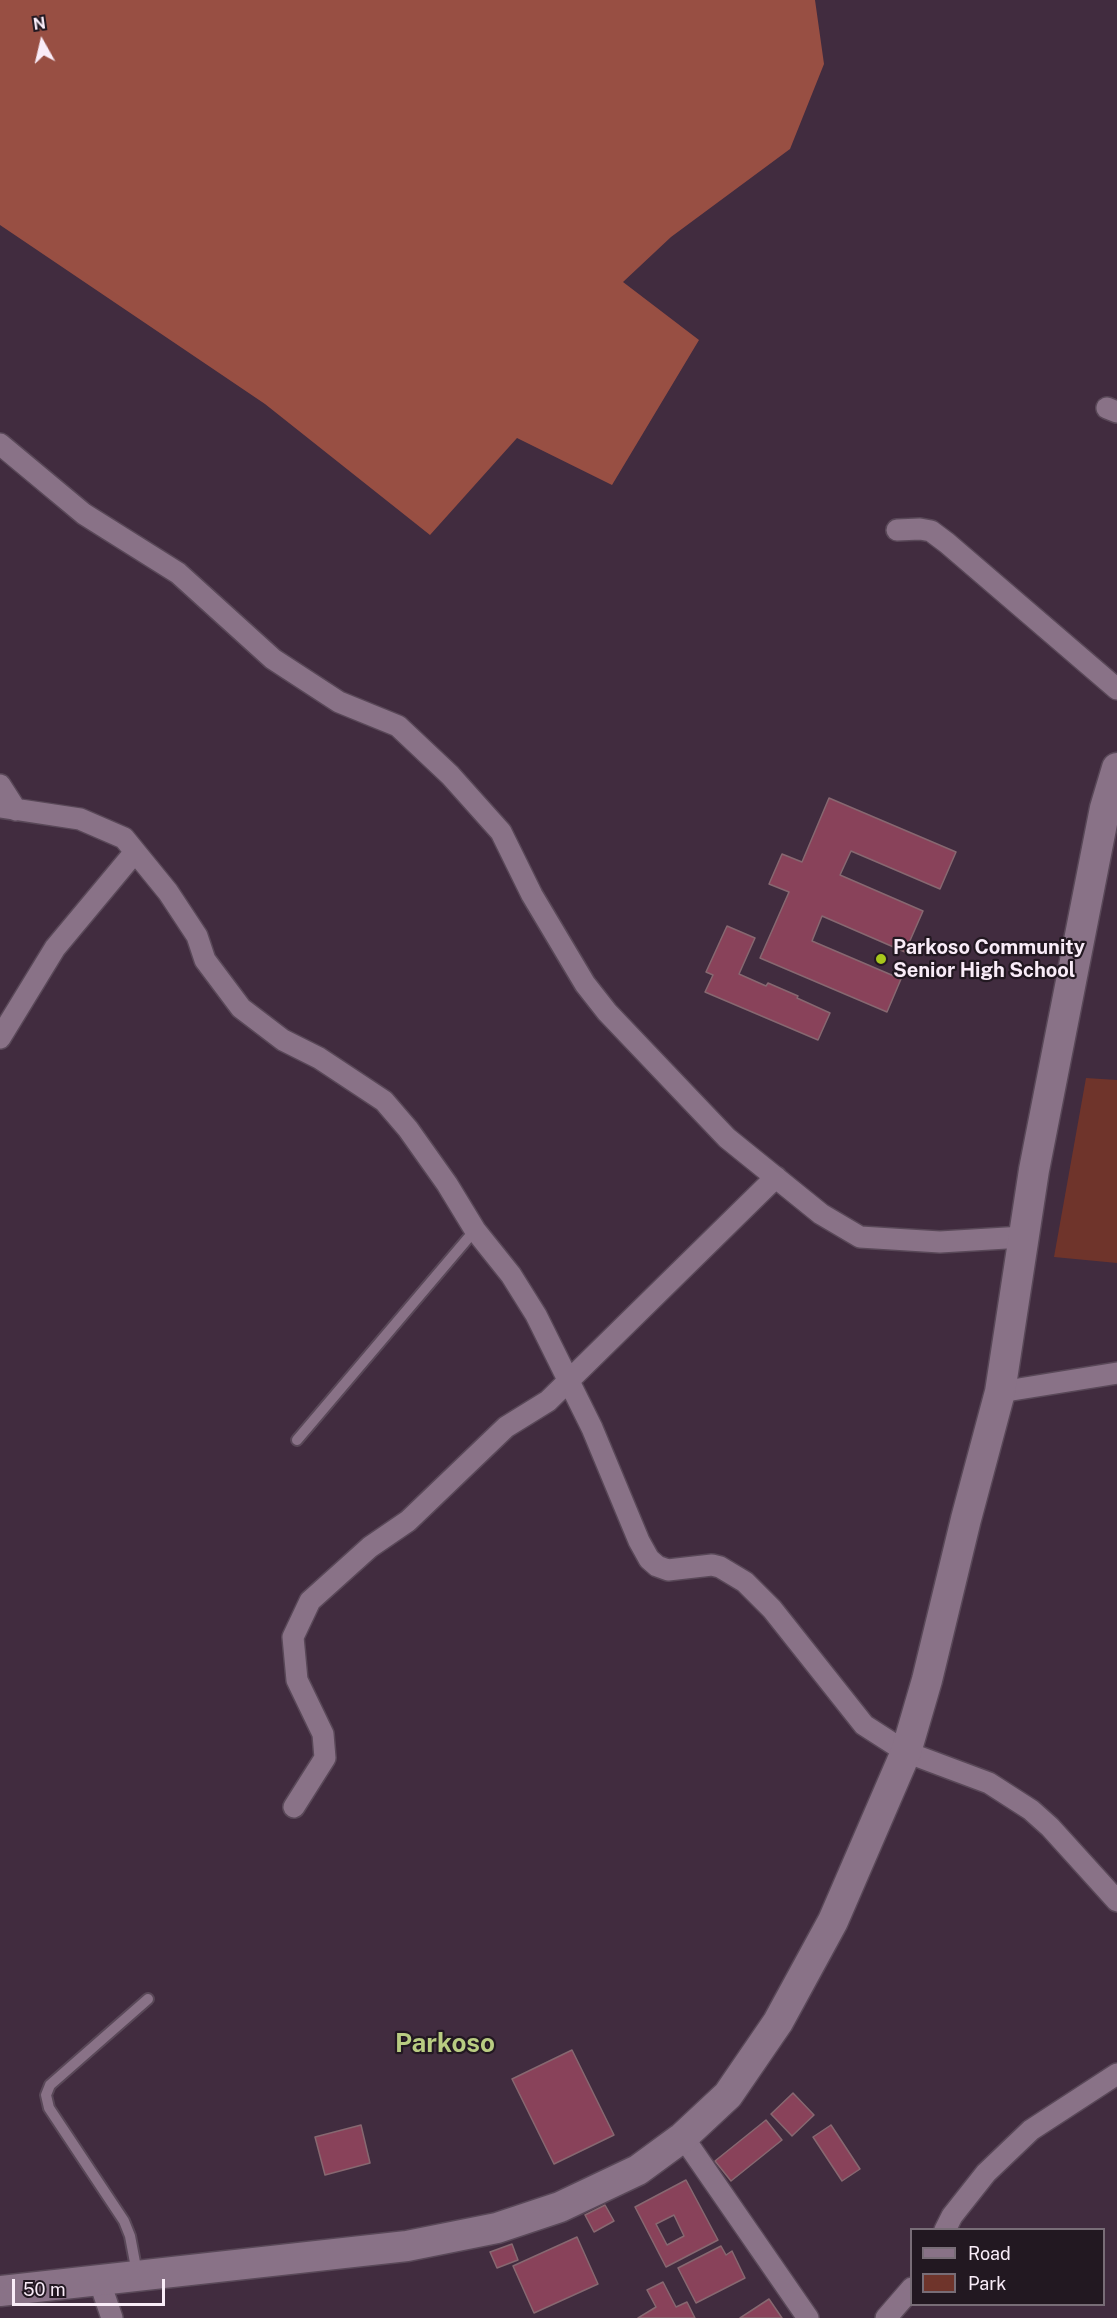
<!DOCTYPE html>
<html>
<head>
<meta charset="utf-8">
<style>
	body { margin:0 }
	#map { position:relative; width:1117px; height:2318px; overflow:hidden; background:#412c3f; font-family:"Public Sans",sans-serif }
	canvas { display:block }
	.legend { position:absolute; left:910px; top:2228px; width:195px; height:78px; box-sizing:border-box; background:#221821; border:2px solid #786d77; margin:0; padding:8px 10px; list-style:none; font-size:18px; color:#f9ecf8 }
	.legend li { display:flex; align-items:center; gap:12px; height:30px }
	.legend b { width:30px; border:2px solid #786d77 }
	.north { position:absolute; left:12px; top:12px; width:60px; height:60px; -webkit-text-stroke:4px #221821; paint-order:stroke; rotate:352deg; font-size:16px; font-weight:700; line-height:24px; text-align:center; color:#f9ecf8 }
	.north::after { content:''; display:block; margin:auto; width:21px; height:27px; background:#f9ecf8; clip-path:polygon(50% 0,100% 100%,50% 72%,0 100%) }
	.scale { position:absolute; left:12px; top:2279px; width:153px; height:27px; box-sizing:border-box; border:3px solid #f9ecf8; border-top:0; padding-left:8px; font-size:18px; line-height:21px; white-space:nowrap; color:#f9ecf8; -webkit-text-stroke:4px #221821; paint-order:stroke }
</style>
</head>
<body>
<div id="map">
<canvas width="1117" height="2318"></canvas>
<ul class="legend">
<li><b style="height:8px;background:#897287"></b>Road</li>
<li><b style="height:16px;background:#6f342b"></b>Park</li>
</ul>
<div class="north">N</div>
<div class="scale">50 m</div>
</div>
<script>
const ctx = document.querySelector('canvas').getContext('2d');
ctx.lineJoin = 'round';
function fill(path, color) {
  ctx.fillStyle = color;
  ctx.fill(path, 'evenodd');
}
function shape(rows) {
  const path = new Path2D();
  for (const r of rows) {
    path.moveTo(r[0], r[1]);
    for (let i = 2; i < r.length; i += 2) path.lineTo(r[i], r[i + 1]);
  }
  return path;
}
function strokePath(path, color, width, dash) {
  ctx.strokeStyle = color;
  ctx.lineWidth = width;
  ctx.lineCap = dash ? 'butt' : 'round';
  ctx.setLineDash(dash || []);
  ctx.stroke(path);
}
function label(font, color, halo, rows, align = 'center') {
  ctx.font = font + ' "Public Sans",sans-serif';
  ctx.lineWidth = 4.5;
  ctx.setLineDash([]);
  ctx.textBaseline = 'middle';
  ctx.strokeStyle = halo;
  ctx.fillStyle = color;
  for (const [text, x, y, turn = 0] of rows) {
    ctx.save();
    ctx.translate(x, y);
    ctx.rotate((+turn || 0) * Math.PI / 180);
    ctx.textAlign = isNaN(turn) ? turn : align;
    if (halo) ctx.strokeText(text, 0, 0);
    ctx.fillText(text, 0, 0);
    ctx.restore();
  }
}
const green = shape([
	[1086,1078,1117,1080,1117,1263,1054,1257]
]);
const forest = shape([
	[0,0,815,0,824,64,790,149,671,237,623,282,699,340,612,485,517,438,430,535,265,404,0,225]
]);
const building = shape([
	[829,798,956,852,940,889,851,851,840,875,923,911,905,952,822,916,812,941,901,979,887,1012,760,958,789,892,769,884,782,854,802,862,829,798],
	[727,926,755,938,739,974,766,986,768,983,798,996,797,998,830,1013,818,1040,705,992,713,975,706,972,727,926],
	[572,2050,614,2135,554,2164,512,2079,572,2050],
	[793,2093,814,2115,792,2136,771,2114,793,2093],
	[766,2120,782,2140,731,2181,715,2161,766,2120],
	[361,2125,370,2163,325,2175,315,2137,361,2125],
	[831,2125,860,2169,842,2181,813,2137,831,2125],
	[686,2180,718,2240,666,2267,635,2207,686,2180],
	[674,2215,684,2236,667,2245,656,2224,674,2215],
	[605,2205,614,2221,594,2232,585,2215,605,2205],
	[577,2237,598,2284,534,2313,513,2266,577,2237],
	[512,2244,518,2260,497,2268,490,2252,512,2244],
	[721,2246,726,2255,732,2251,745,2278,696,2303,678,2268,721,2246],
	[663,2282,676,2307,687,2302,695,2318,638,2318,656,2307,647,2290,663,2282],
	[769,2299,782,2318,740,2318,769,2299]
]);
const lane = shape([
	[297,1440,475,1230],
	[137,2273,130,2236,124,2221,49,2108,46,2095,50,2085,148,1999]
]);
const street = shape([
	[1107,408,1117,412],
	[0,444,84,514,178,573,273,659,339,702,398,726,450,775,501,832,532,895,585,984,607,1012,727,1138,821,1214,860,1237,940,1242,1023,1237],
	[897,530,920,529,931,531,947,543,1117,689],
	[0,785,16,810],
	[0,807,80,819,124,838,168,892,197,936,205,960,241,1008,283,1040,319,1058,384,1101,408,1129,447,1184,475,1230,511,1275,536,1315,592,1428,639,1541,649,1559,657,1566,668,1570,712,1565,720,1567,745,1582,772,1609,864,1725,906,1752,989,1783,1031,1810,1050,1827,1117,1901],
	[0,1038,55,948,135,852],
	[1000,1392,1117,1373],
	[294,1807,325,1758,323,1734,297,1680,293,1637,310,1601,370,1547,408,1521,506,1427,548,1401,776,1177],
	[683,2137,808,2318],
	[945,2230,952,2216,986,2173,1031,2130,1117,2074],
	[99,2280,112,2318],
	[886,2318,912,2288]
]);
const secondary = shape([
	[0,2291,407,2246,497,2228,560,2207,638,2170,683,2137,728,2095,778,2022,833,1921,906,1752,927,1680,966,1519,1000,1392,1034,1170,1105,808,1117,768]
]);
const markers = [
	[881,959,6,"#a8c71c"]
];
const poiNames = [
	["Parkoso Community",893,948],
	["Senior High School",893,971]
];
const districtNames = [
	["Parkoso",445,2044]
];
fill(green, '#6f342b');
fill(forest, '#984f43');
fill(building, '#89425a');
strokePath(building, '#876871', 1.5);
strokePath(lane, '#594858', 14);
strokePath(street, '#594858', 24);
strokePath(secondary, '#594858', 33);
strokePath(lane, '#897287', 10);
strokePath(street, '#897287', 21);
strokePath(secondary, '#897287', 30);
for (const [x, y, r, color] of markers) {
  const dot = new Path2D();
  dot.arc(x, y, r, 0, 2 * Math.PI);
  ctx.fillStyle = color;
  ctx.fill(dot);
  strokePath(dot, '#221821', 2);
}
label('bold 20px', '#f9ecf8', '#221821', poiNames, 'left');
label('bold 26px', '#b9cc82', '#221821', districtNames);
</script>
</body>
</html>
